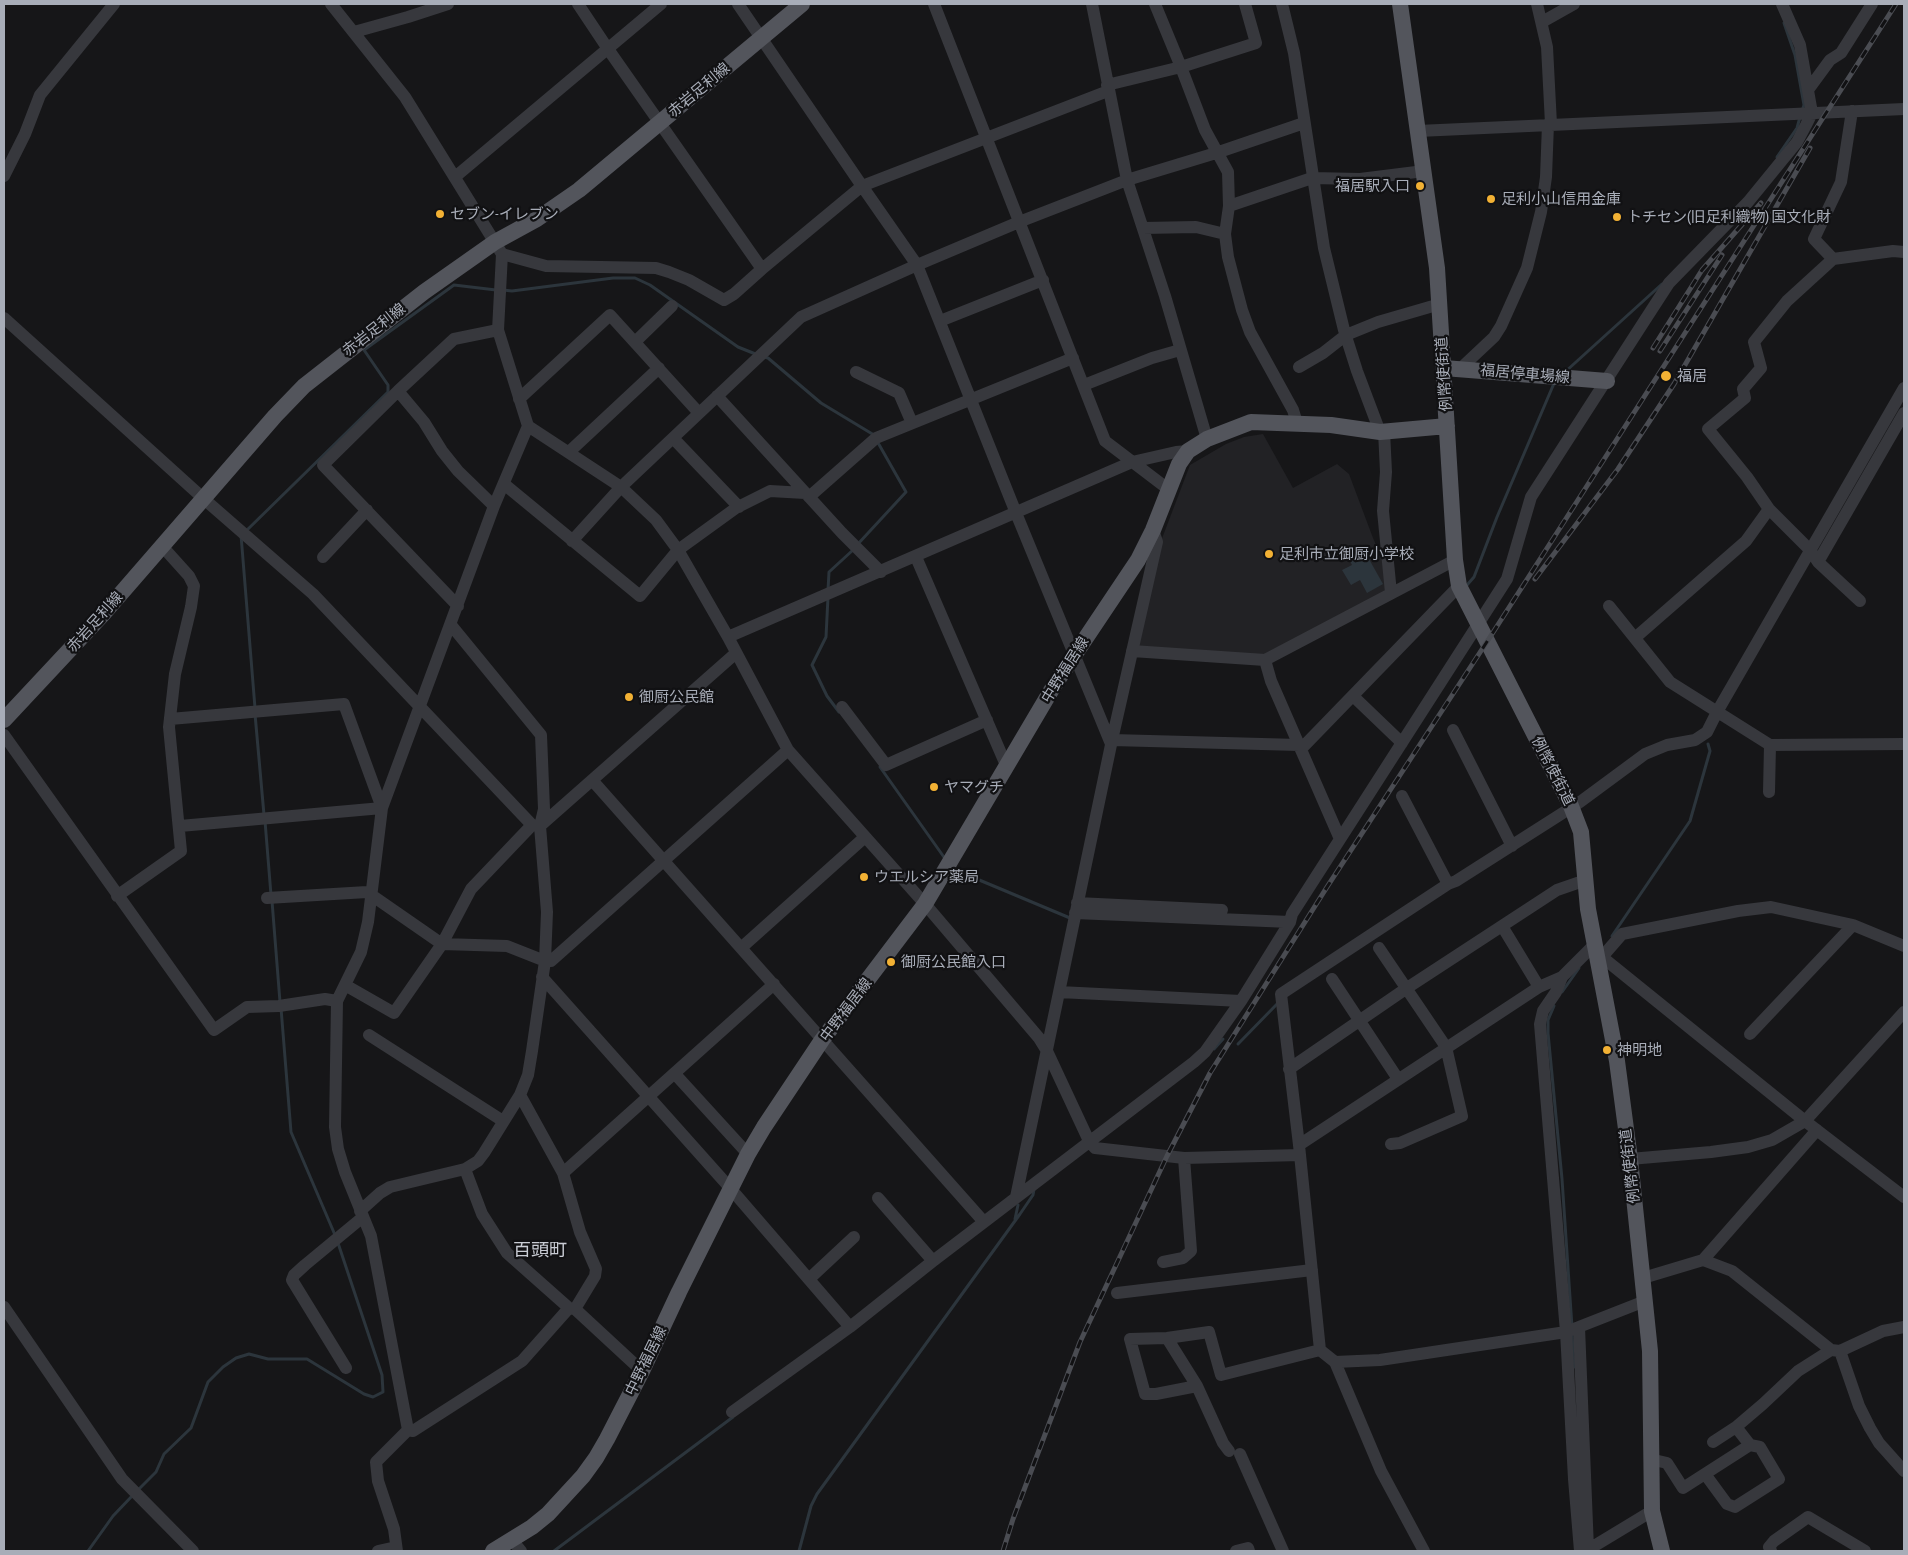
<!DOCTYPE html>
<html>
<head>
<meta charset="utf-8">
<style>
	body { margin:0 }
	#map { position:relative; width:1908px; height:1555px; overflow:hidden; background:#161618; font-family:"Asap Condensed",sans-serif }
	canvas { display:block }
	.frame { position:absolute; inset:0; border:5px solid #a8adb8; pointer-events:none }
</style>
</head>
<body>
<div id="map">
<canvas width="1908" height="1555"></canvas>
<div class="frame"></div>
</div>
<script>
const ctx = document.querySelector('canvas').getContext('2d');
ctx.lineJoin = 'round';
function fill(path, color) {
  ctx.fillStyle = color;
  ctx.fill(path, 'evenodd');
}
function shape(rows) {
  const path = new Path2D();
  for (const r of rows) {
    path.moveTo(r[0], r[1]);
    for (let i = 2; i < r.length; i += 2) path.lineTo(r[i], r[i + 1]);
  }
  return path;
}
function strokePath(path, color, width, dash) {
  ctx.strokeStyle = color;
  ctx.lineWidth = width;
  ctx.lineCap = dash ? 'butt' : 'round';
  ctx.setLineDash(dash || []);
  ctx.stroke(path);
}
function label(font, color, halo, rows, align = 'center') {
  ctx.font = font + ' "Asap Condensed","Noto Sans JP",sans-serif';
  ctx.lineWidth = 4.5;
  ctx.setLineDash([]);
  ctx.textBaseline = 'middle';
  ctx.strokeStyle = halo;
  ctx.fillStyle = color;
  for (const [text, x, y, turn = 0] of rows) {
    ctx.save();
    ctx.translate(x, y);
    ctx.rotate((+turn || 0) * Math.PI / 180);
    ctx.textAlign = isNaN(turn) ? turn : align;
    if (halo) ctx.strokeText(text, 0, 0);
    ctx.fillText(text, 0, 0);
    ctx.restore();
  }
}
const built = shape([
	[1263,434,1293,488,1337,464,1349,474,1373,538,1386,567,1387,591,1264,656,1136,648,1161,541,1190,465,1226,444,1244,437]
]);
const water = shape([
	[1365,552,1383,584,1367,593,1360,580,1351,585,1342,570,1352,565,1350,561]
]);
const stream = shape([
	[1784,23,1795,55,1804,105,1802,111],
	[1777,157,1797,128,1800,117],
	[503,290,512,291,613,278,635,278,650,285,738,347,758,355],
	[764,357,768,358,821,403,874,435],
	[1565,372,1662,284],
	[246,531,388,392,388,385,364,350,454,285,496,290],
	[241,535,255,708],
	[857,545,906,492,877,441],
	[1467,585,1474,577,1497,517,1555,381],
	[828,590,829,572,853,550],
	[828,597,826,637,812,665,827,696,839,712],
	[255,714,264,815],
	[880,767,946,860],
	[265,821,271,895],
	[953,869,1070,918,1071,916],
	[272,901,280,1002],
	[1612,936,1690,821,1710,751,1708,744],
	[1562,992,1579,968],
	[1554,1006,1548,1020,1548,1033,1562,1179,1572,1327],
	[281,1008,291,1132,335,1235],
	[1238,1044,1278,1003],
	[1214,1049,1223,1039],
	[1015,1219,1018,1205],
	[1572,1333,1574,1367],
	[137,1491,156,1472,164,1454,191,1428,208,1382,223,1367,236,1358,249,1354,268,1359,307,1359,364,1394,373,1397,383,1392,382,1375,338,1243],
	[88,1551,113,1516,133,1495],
	[554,1551,733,1417],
	[799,1551,811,1506,817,1494,1020,1214,1033,1195,1034,1189]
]);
const minor = shape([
	[331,4,405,97,502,254,498,330,528,426,621,487,656,520,678,550,728,637,788,750,925,904,1039,1038,1047,1051,1089,1141,1095,1148,1184,1158,1300,1155],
	[578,4,608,49,762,269],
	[738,4,862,186,917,265,1016,513,1111,744],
	[934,4,1105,441,1168,489],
	[1092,4,1127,180,1165,296,1207,439],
	[1155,4,1181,67,1205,130,1228,172,1229,206,1225,234,1228,257,1242,310,1250,332,1293,410,1297,423],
	[1282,4,1294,53,1324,248,1344,330,1357,371,1380,432],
	[1537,4,1547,47,1551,124],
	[1542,22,1574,4],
	[354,32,408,17,448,4],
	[1107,85,1181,67,1256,43,1245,4],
	[1808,90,1830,60,1841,53,1872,4],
	[1852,111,1841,182,1814,239,1833,259,1787,301,1754,342,1761,368,1743,389,1745,398,1708,429,1747,477,1769,509,1810,550,1818,562,1860,601],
	[1418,131,1904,109],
	[4,176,25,134,40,95,114,4],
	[455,177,661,4],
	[1229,206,1312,178,1360,179,1424,171],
	[1143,228,1196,227,1225,234],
	[502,254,546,266,656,268,669,272,689,280,724,300,734,294,762,269,862,186,1108,91],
	[1833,259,1893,251,1904,252],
	[4,318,204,499,313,594,532,825],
	[940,321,1043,280],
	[635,342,672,306],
	[1299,367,1323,353,1346,335,1378,322,1440,304],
	[1461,368,1494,337,1501,326,1527,268,1541,212,1546,177,1548,124],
	[856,372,899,393,912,423],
	[1084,385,1152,358,1180,350],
	[398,391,323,465,458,606],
	[717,396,842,533,881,572],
	[519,399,610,315,699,413],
	[1384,431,1386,472,1383,511,1391,593],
	[673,438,739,507],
	[569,452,659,368],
	[504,484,640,596,678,550,736,508,770,491,805,493],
	[809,497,876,438,1073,358],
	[494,506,458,471,442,451,424,422,398,391,454,339,498,330],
	[572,541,621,487,801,317,917,265,1019,222,1127,180,1216,153,1304,123],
	[323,557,367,510],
	[916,557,1006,765],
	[1818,562,1904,413],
	[1609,606,1670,682,1770,745,1904,744],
	[728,637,1132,462,1176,452,1188,451],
	[1636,637,1746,541,1769,509],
	[1132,651,1265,660,1455,560],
	[1265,660,1271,681,1340,839],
	[1353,696,1402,743],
	[842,707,886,765,987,720],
	[170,719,344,704,382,808,180,826],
	[1453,730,1512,846],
	[4,735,214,1030,247,1007,279,1006,325,999,337,1001],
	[1112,740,1299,745],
	[1301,749,1459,586],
	[592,780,984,1222],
	[1769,792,1770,745],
	[1402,796,1448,884],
	[117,896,181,851,169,727,175,674,191,607,194,586,189,576,162,546],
	[267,898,367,892,442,944,507,946,545,961,551,961,788,750],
	[1077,903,1222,910],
	[1075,913,1290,922],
	[1502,926,1539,987],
	[741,948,865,837],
	[1379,948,1446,1047,1462,1116,1400,1143,1391,1144],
	[1597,953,1602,957,1622,934,1738,911,1771,907,1853,925,1904,946],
	[1602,957,1805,1121,1904,1197],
	[542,977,731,1189,850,1327],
	[1562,977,1556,992,1543,1011,1540,1024,1566,1332,1574,1479,1580,1551],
	[1332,979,1398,1079],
	[345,985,394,1013,442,944,471,889,532,825,540,826,736,653],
	[1059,992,1241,1001],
	[1750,1034,1853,925],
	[369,1035,503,1121],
	[1289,1069,1407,988,1557,890,1586,880],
	[675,1074,748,1154],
	[520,1095,563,1173,580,1232,596,1269,595,1276,575,1309],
	[1299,1145,1539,987,1562,977,1595,944],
	[1630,1159,1711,1152,1748,1147,1772,1140,1805,1121,1904,1012],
	[465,1169,482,1214,507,1253,569,1308,575,1309,642,1371],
	[563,1173,774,984],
	[1016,1197,1112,740,1157,542,1153,530],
	[878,1198,933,1261],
	[360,1211,380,1193,390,1187,465,1169,478,1161,484,1153,520,1095,528,1075,532,1051,545,961,547,912,540,826,544,809,541,735,451,625],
	[1703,1260,1817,1130],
	[1163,1262,1183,1258,1191,1251,1184,1158],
	[1643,1278,1703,1260,1732,1271,1831,1350],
	[809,1279,854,1237],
	[1117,1293,1312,1270],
	[4,1307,122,1479,193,1551],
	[1579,1327,1588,1549],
	[1167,1338,1197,1386,1156,1394,1145,1394,1130,1339,1167,1338,1209,1332,1221,1375,1320,1350],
	[1840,1351,1859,1406,1870,1428,1879,1443,1904,1471],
	[1335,1362,1380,1360,1566,1332,1645,1301],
	[346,1368,292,1280,294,1275,305,1265,363,1217],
	[1197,1386,1223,1443,1229,1451],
	[732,1412,850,1327,933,1261,1194,1062,1205,1052,1241,1001,1290,922,1292,914,1507,579,1531,497,1645,320,1669,283,1748,202,1797,142,1806,125,1812,113,1800,45,1782,4],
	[408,1430,413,1431,522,1361,569,1308],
	[1713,1442,1736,1427,1763,1404,1798,1371,1831,1350,1840,1351,1883,1331,1904,1327],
	[1240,1454,1283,1551],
	[1650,1459,1667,1463,1683,1488,1750,1445,1736,1427],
	[1705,1474,1727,1504,1735,1507,1779,1479,1760,1447,1750,1445],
	[512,1540,521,1551],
	[378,1551,396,1547],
	[397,1551,394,1529,378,1481,376,1462,408,1430,371,1236,345,1172,338,1149,335,1127,337,1001,361,952,368,922,382,808,494,506,528,426],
	[1236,1551,1248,1548,1249,1551],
	[1424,1551,1381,1471,1335,1362,1320,1350,1299,1145,1281,994,1448,884,1456,881,1580,802,1645,754,1667,745,1695,740,1707,732,1717,712,1904,388],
	[1586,1551,1652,1511],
	[1771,1551,1769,1547,1774,1541,1808,1517,1865,1551]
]);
const major = shape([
	[1400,4,1437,268,1455,560,1459,586,1571,806,1581,832,1588,909,1617,1061,1630,1159,1650,1351,1652,1511,1662,1551],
	[1444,368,1607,381],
	[4,720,104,613,275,416,304,386,424,292,495,242,537,219,579,190,802,4],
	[493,1551,532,1527,548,1514,583,1476,596,1458,607,1439,642,1371,679,1292,748,1154,764,1127,822,1040,925,904,1055,684,1138,560,1153,530,1179,464,1188,451,1207,439,1251,422,1331,425,1380,432,1447,426]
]);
const rail = shape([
	[1653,348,1702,270,1761,203],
	[1660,351,1722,255],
	[1535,579,1618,469,1674,384,1810,148],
	[1003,1551,1013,1519,1080,1342,1167,1156,1210,1073,1327,887,1492,634,1896,4]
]);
const markers = [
	[1420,186,5,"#f2b134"],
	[1491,199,5,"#f2b134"],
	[440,214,5,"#f2b134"],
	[1617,217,5,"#f2b134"],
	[1666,376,6,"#f2b134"],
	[1269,554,5,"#f2b134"],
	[629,697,5,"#f2b134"],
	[934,787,5,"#f2b134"],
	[864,877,5,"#f2b134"],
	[891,962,5,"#f2b134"],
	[1607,1050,5,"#f2b134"]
];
const streetNames = [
	["赤岩足利線",699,90,-40],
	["赤岩足利線",374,330,-38],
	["例幣使街道",1444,374,-94],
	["福居停車場線",1525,374,5],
	["赤岩足利線",95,622,-48],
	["中野福居線",1065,670,-58],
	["例幣使街道",1553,771,63],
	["中野福居線",846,1010,-53],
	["例幣使街道",1630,1166,-97],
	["中野福居線",646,1361,-64]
];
const poiNames = [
	["福居駅入口",1410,186,"right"],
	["足利小山信用金庫",1501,199],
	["セブン-イレブン",450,214],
	["トチセン(旧足利織物) 国文化財",1627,217],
	["福居",1677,376],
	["足利市立御厨小学校",1279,554],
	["御厨公民館",639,697],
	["ヤマグチ",944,787],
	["ウエルシア薬局",874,877],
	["御厨公民館入口",901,962],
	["神明地",1617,1050]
];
const quarterNames = [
	["百頭町",540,1250]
];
fill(built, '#222225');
fill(water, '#2c353c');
strokePath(stream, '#2c353c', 3);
strokePath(minor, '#37383d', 12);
strokePath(major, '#53555c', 16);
strokePath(rail, '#4a4c52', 5);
strokePath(rail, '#111113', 3, [9]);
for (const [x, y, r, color] of markers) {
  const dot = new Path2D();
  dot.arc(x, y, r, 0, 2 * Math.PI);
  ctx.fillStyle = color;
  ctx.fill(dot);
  strokePath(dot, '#111113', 2);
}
label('15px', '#a8adb8', '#111113', streetNames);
label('15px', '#a8adb8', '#111113', poiNames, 'left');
label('18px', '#c9ccd4', '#111113', quarterNames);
</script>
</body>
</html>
